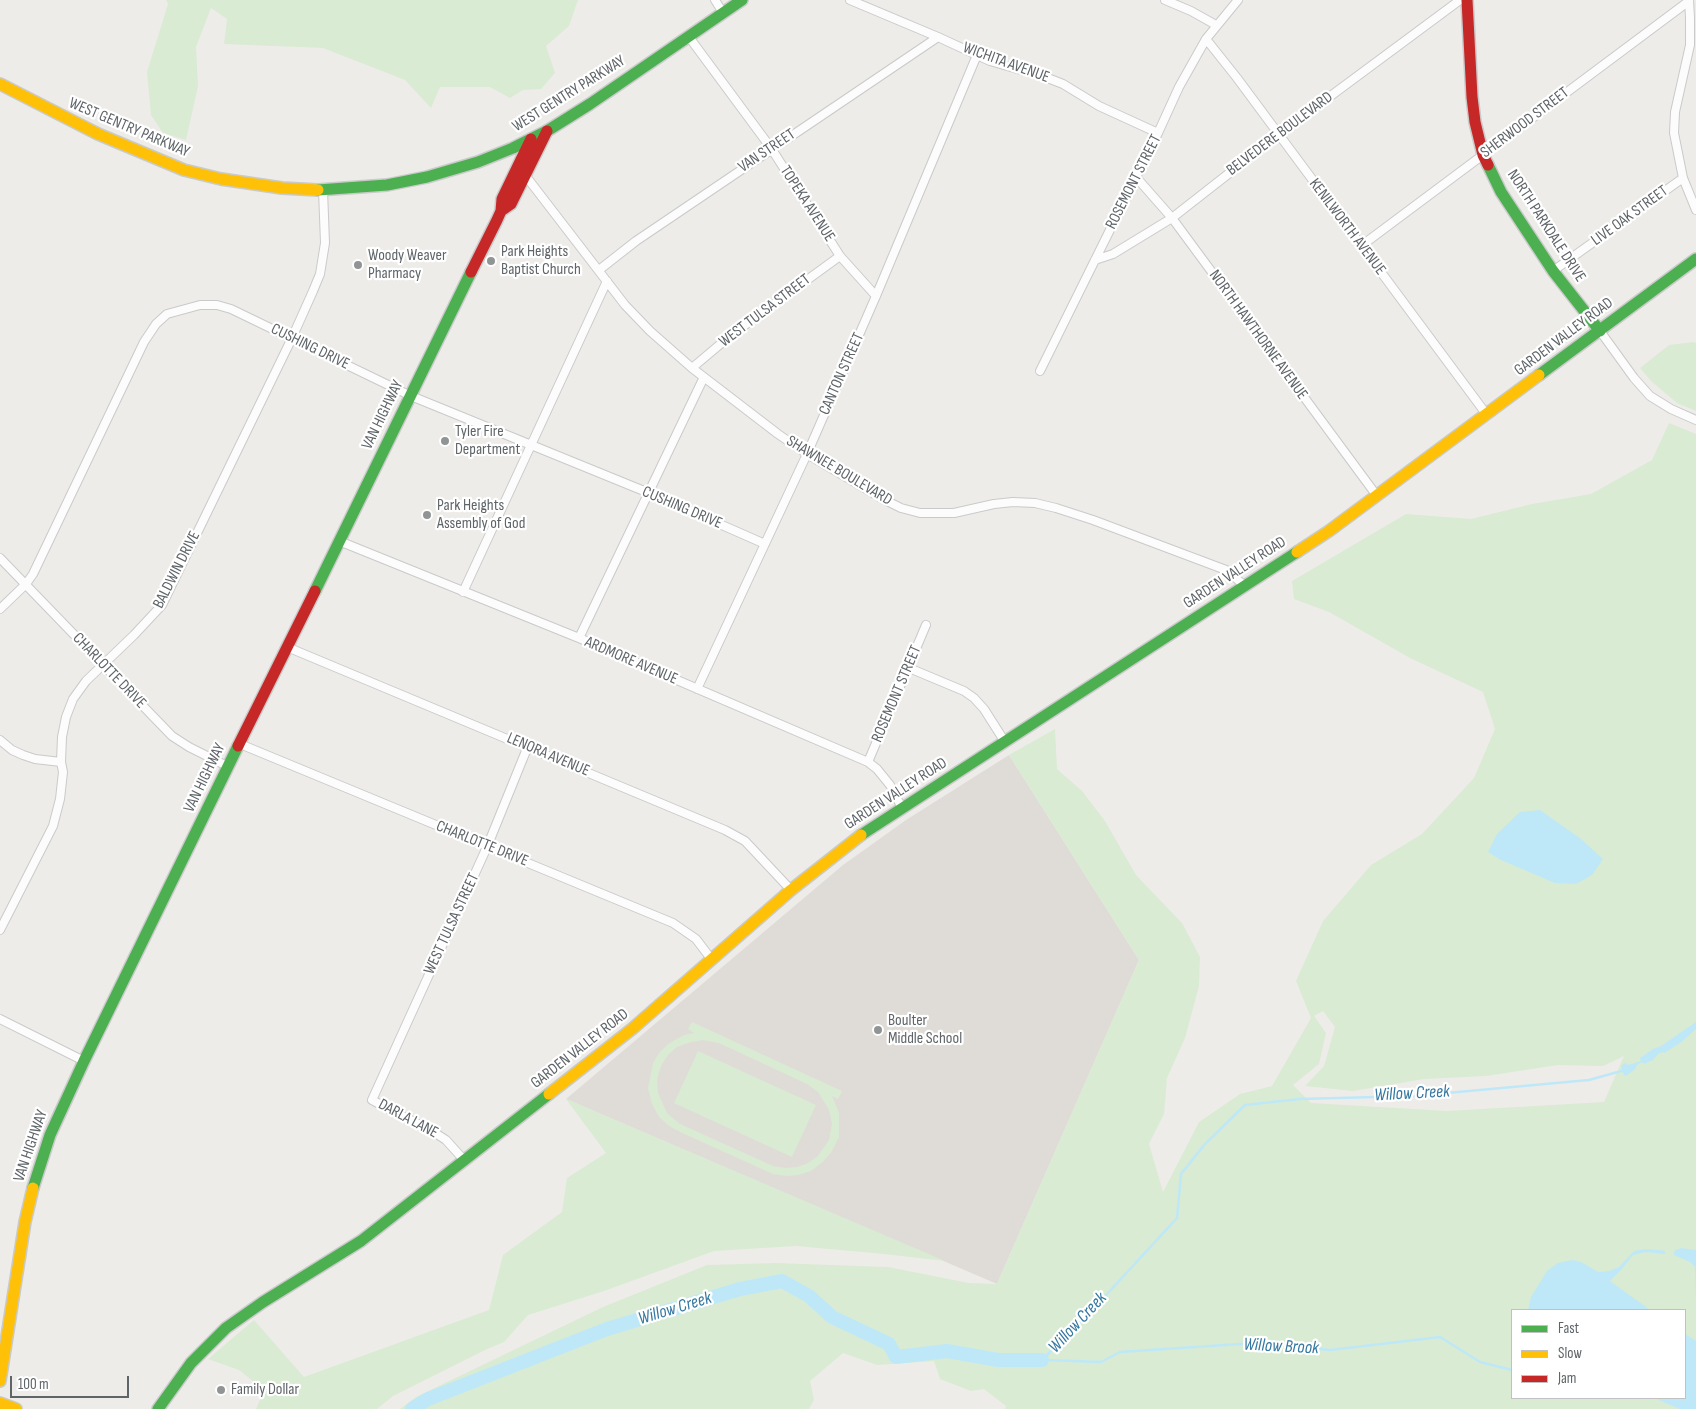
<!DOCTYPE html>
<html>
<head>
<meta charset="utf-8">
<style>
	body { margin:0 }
	#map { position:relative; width:1696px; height:1409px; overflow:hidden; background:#eeece9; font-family:"Sofia Sans Condensed",sans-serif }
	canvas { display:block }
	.legend { position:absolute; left:1511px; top:1309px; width:175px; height:90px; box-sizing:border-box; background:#fff; border:1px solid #bfc1c3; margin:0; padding:6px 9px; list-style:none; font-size:15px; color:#5e6468 }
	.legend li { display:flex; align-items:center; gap:10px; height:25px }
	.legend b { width:25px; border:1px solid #bfc1c3 }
	.scale { position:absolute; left:10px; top:1376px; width:119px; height:22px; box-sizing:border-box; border:2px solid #5e6468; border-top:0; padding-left:6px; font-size:15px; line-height:18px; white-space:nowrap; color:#5e6468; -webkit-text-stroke:4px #fff; paint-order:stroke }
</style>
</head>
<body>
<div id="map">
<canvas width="1696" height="1409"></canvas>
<ul class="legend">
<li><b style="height:6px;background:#4caf50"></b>Fast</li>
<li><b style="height:6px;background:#ffc107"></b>Slow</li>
<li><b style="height:6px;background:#c62828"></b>Jam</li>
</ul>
<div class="scale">100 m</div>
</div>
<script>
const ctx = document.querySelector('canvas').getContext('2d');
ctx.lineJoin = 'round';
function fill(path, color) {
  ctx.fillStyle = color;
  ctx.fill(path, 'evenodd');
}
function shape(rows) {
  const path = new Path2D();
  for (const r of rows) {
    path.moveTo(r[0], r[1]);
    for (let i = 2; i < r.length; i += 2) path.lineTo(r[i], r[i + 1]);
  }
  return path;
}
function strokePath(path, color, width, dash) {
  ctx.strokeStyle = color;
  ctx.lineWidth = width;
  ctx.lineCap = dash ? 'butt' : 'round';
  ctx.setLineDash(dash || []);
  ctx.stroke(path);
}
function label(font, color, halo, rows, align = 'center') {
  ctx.font = font + ' "Sofia Sans Condensed",sans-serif';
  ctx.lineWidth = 4.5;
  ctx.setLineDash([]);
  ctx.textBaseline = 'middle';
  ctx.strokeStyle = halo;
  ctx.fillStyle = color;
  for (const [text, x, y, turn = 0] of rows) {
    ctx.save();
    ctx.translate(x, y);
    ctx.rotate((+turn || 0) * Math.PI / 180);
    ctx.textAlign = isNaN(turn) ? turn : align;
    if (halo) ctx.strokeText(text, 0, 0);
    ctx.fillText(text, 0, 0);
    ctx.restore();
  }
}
const education = shape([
	[1009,755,1139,960,997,1284,566,1099,843,865,906,820]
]);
const green = shape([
	[166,0,578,0,569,26,546,46,555,73,541,89,523,90,510,98,490,87,440,87,431,108,405,80,323,48,224,44,227,19,211,8,196,47,198,86,186,140,163,133,151,115,147,72,168,4],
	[1693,342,1696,343,1696,411,1677,403,1651,381,1640,368,1669,345],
	[1669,423,1696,434,1696,1409,1005,1409,1006,1406,984,1389,971,1391,940,1379,934,1361,877,1365,843,1353,810,1381,814,1400,809,1409,400,1409,416,1397,603,1307,707,1265,775,1263,888,1267,969,1283,997,1284,1139,960,1009,755,1055,729,1057,769,1082,791,1105,821,1136,875,1182,923,1200,957,1199,986,1185,1038,1167,1078,1164,1114,1149,1144,1163,1192,1199,1122,1240,1094,1272,1086,1311,1018,1296,981,1323,921,1371,865,1422,834,1474,778,1495,729,1483,692,1410,658,1329,612,1294,599,1292,581,1406,514,1471,519,1532,504,1591,494,1652,460],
	[1323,1011,1335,1027,1324,1066,1305,1086,1353,1091,1424,1079,1486,1076,1558,1065,1603,1066,1624,1056,1604,1102,1447,1111,1311,1103,1293,1085,1319,1064,1326,1033,1314,1016],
	[1512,1310,1685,1310,1685,1398,1512,1398],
	[692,1022,842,1091,838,1099,832,1096,839,1113,839,1137,832,1151,823,1162,811,1171,798,1175,786,1176,773,1174,680,1132,669,1126,659,1117,652,1104,648,1088,653,1063,659,1053,668,1044,684,1035,694,1033,688,1029],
	[703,1040,719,1043,807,1084,818,1092,829,1110,832,1124,829,1140,817,1157,806,1164,797,1167,786,1168,773,1166,680,1124,667,1113,658,1093,657,1079,662,1064,668,1055,677,1047,691,1042],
	[698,1051,816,1105,792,1157,674,1103],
	[566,1099,945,1261,884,1254,796,1246,714,1251,604,1291,528,1315,504,1342,487,1349,393,1396,377,1409,256,1409,264,1390,239,1370,208,1359,254,1320,304,1377,489,1310,503,1255,562,1212,567,1178,606,1153]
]);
const water = shape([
	[1540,810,1581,839,1603,859,1592,875,1576,884,1555,883,1501,860,1488,852,1497,834,1520,812],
	[1696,1022,1696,1029,1680,1043,1664,1053,1663,1052,1658,1054,1653,1060,1644,1064,1642,1062,1637,1065,1635,1069,1626,1076,1624,1075,1621,1066,1625,1063,1628,1065,1641,1061,1640,1058,1653,1049,1661,1046],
	[1681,1248,1696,1250,1696,1300,1695,1267,1690,1262,1674,1255,1674,1251],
	[1645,1249,1659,1250,1665,1251,1665,1254,1646,1252,1633,1255,1621,1270,1610,1281,1650,1310,1528,1310,1531,1297,1547,1271,1558,1263,1572,1260,1581,1262,1598,1272,1609,1271,1619,1267,1634,1251],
	[1685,1334,1696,1341,1696,1409,1680,1409,1654,1398,1685,1398]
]);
const stream = shape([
	[1042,1360,1096,1306,1177,1218,1181,1174,1205,1144,1245,1105,1300,1099,1414,1096,1589,1080,1625,1070],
	[1044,1360,1101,1362,1120,1352,1255,1343,1330,1350,1440,1337,1480,1362,1512,1370]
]);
const river = shape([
	[412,1409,428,1399,607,1329,740,1289,782,1281,809,1296,832,1317,889,1344,896,1357,947,1351,998,1360,1042,1360]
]);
const street = shape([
	[715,0,723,13],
	[850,0,938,37,990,61,1045,77,1063,84,1099,106,1158,133],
	[1165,0,1191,11,1216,25],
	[1689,0,1690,18,1690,45,1675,112,1674,133,1683,178,1696,210],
	[689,37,771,148,840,256,876,296],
	[1206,39,1237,78,1487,415],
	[525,175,625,305,650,331,692,368,778,434,807,454,883,499,901,508,920,513,954,513,994,504,1013,502,1035,503,1056,508,1093,520,1226,570,1245,586],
	[1136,177,1172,218,1377,496],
	[1361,246,1689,1],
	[1095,260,1113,254,1172,218,1278,135,1460,0],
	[599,270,636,241,938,37],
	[1553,271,1683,178],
	[1600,331,1634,378,1650,396,1671,409,1696,420],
	[692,368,730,336,840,256],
	[1040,371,1158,133,1179,87,1206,39,1238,0],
	[339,541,579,638,868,762,877,769,890,785,902,808],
	[0,558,172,736,189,747,229,767],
	[463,592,607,281],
	[0,609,26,584,33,574,144,342,156,324,167,314,200,305,217,305,231,309,411,396,649,493,765,544],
	[579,638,704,377],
	[287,647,725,830,745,841,791,890],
	[909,668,964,691,974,698,984,709,1005,742],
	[697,689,807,454,876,296,977,55],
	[0,740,12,750,23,755,35,759,61,762],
	[240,744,673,923,696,939,712,960],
	[868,762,926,625],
	[0,930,53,826,60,799,63,772,61,762,62,737,66,717,73,699,86,681,134,635,162,605,292,338,313,291,320,274,325,243,323,190],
	[0,1019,84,1061],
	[464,1160,446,1140,429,1129,398,1114,372,1100,487,847,528,746]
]);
const fast = shape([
	[1488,165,1501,192,1553,271,1600,331],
	[318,190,387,185,427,177,478,162,513,148,547,131,590,104,742,0],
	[1539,375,1696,259],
	[315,591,471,272],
	[861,835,1297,552],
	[33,1188,50,1135,84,1061,238,746],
	[158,1409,191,1363,226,1328,263,1302,361,1241,549,1094]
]);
const slow = shape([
	[0,84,98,134,184,170,221,179,282,188,318,190],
	[1297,552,1329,531,1539,375],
	[549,1094,632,1029,791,890,861,835],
	[0,1381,25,1222,33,1188],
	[0,1403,16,1409]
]);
const jam = shape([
	[1467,0,1472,97,1475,122,1483,155,1488,165],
	[501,211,511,204,547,131],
	[471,272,497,220,501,211,502,199,531,139],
	[238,746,315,591]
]);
const markers = [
	[491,261,5,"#909495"],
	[358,265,5,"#909495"],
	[445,441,5,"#909495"],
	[427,515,5,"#909495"],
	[878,1030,5,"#909495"],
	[221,1390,5,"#909495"]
];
const streetNames = [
	["WICHITA AVENUE",1006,63,20],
	["WEST GENTRY PARKWAY",569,94,-32],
	["SHERWOOD STREET",1525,123,-37],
	["WEST GENTRY PARKWAY",129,128,23],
	["BELVEDERE BOULEVARD",1280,134,-37],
	["VAN STREET",767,151,-34],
	["ROSEMONT STREET",1134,182,-63],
	["TOPEKA AVENUE",807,204,57],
	["LIVE OAK STREET",1630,216,-36],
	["NORTH PARKDALE DRIVE",1546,226,57],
	["KENILWORTH AVENUE",1347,227,53],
	["WEST TULSA STREET",765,311,-37],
	["NORTH HAWTHORNE AVENUE",1258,335,54],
	["GARDEN VALLEY ROAD",1564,337,-37],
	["CUSHING DRIVE",310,347,26],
	["CANTON STREET",842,374,-66],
	["VAN HIGHWAY",383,415,-64],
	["SHAWNEE BOULEVARD",839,471,31],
	["CUSHING DRIVE",682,508,23],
	["BALDWIN DRIVE",177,570,-63],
	["GARDEN VALLEY ROAD",1235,573,-33],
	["ARDMORE AVENUE",631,661,23],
	["CHARLOTTE DRIVE",109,671,46],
	["ROSEMONT STREET",897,694,-67],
	["LENORA AVENUE",548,755,23],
	["VAN HIGHWAY",205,778,-64],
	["GARDEN VALLEY ROAD",896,794,-33],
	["CHARLOTTE DRIVE",482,844,22],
	["WEST TULSA STREET",452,924,-65],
	["GARDEN VALLEY ROAD",580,1049,-38],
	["DARLA LANE",408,1119,28],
	["VAN HIGHWAY",31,1146,-71]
];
const poiNames = [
	["Park Heights",501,252],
	["Baptist Church",501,270],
	["Woody Weaver",368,256],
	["Pharmacy",368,274],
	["Tyler Fire",455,432],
	["Department",455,450],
	["Park Heights",437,506],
	["Assembly of God",437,524],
	["Boulter",888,1021],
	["Middle School",888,1039],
	["Family Dollar",231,1390]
];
const waterNames = [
	["Willow Creek",1412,1094,-3],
	["Willow Creek",675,1309,-17],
	["Willow Creek",1078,1323,-47],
	["Willow Brook",1281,1347,3]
];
fill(education, '#dfdcd7');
fill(green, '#d9ebd3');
fill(water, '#bee8f8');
strokePath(stream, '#bee8f8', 2.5);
strokePath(river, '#bee8f8', 14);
strokePath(street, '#cacaca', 10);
strokePath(fast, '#c9caca', 14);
strokePath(slow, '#c9caca', 14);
strokePath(jam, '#c9caca', 14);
strokePath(street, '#fcfcfc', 8);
strokePath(fast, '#4caf50', 11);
strokePath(slow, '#ffc107', 11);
strokePath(jam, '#c62828', 11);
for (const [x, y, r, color] of markers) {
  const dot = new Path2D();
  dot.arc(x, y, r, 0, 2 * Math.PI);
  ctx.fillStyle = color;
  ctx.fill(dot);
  strokePath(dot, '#fff', 2);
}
label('16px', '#5e6468', '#fff', streetNames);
label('16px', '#5e6468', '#fff', poiNames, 'left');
label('italic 18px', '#3478a0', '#fff', waterNames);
</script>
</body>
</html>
